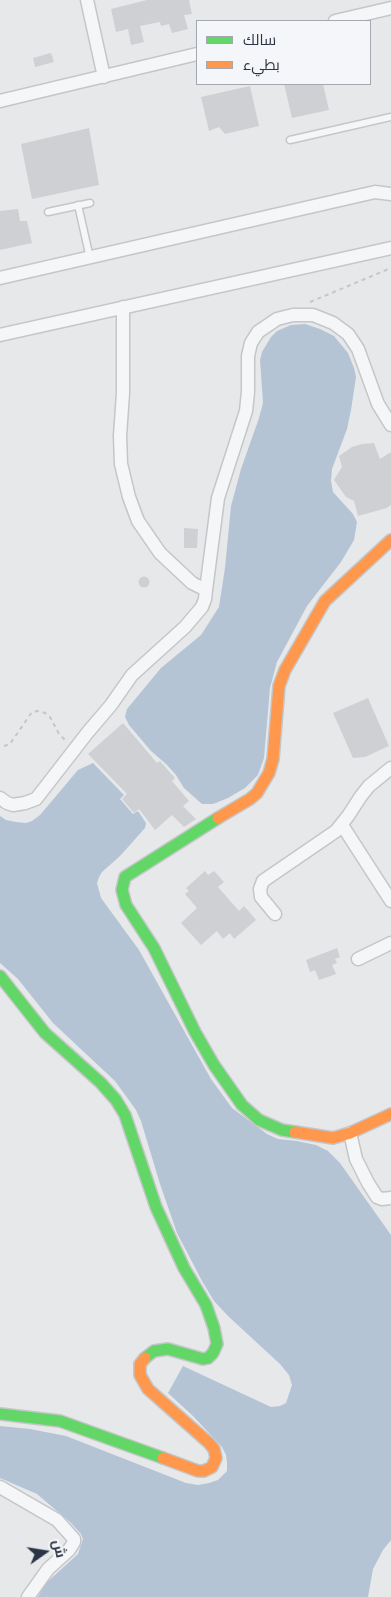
<!DOCTYPE html>
<html>
<head>
<meta charset="utf-8">
<style>
	body { margin:0 }
	#map { position:relative; width:391px; height:1597px; overflow:hidden; background:#e6e8ea; font-family:Montserrat,Cairo,sans-serif }
	canvas { display:block }
	.legend { position:absolute; left:196px; top:20px; width:175px; height:65px; box-sizing:border-box; background:#f4f6f9; border:1px solid #a4a8b1; margin:0; padding:6px 9px; list-style:none; font-size:15px; color:#2b3445 }
	.legend li { display:flex; align-items:center; gap:10px; height:25px }
	.legend b { width:25px; border:1px solid #a4a8b1 }
	.north { position:absolute; left:20px; top:1527px; width:50px; height:50px; -webkit-text-stroke:4px #f4f6f9; paint-order:stroke; rotate:77deg; font-size:14px; font-weight:700; line-height:20px; text-align:center; color:#2b3445 }
	.north::after { content:''; display:block; margin:auto; width:18px; height:22px; background:#2b3445; clip-path:polygon(50% 0,100% 100%,50% 72%,0 100%) }
</style>
</head>
<body>
<div id="map">
<canvas width="391" height="1597"></canvas>
<ul class="legend">
<li><b style="height:6px;background:#63d668"></b>سالك</li>
<li><b style="height:6px;background:#ff974d"></b>بطيء</li>
</ul>
<div class="north">ش</div>
</div>
<script>
const ctx = document.querySelector('canvas').getContext('2d');
ctx.lineJoin = 'round';
function fill(path, color) {
  ctx.fillStyle = color;
  ctx.fill(path, 'evenodd');
}
function shape(rows) {
  const path = new Path2D();
  for (const r of rows) {
    if (r.length === 3) {
      path.moveTo(r[0] + r[2], r[1]);
      path.arc(r[0], r[1], r[2], 0, 2 * Math.PI);
      continue;
    }
    path.moveTo(r[0], r[1]);
    for (let i = 2; i < r.length; i += 2) path.lineTo(r[i], r[i + 1]);
  }
  return path;
}
function strokePath(path, color, width, dash) {
  ctx.strokeStyle = color;
  ctx.lineWidth = width;
  ctx.lineCap = dash ? 'butt' : 'round';
  ctx.setLineDash(dash || []);
  ctx.stroke(path);
}
const water = shape([
	[305,324,320,329,334,336,348,353,354,368,356,377,351,410,347,429,332,469,331,481,333,492,353,514,357,522,354,540,341,562,307,606,277,662,270,688,264,758,258,775,245,788,228,798,213,804,202,804,184,788,176,775,166,764,151,751,129,725,125,717,127,709,161,668,201,635,219,607,225,568,231,506,241,469,259,418,263,403,260,360,262,352,271,337,277,331,291,325],
	[93,763,124,795,120,799,133,814,138,811,146,823,145,828,120,856,102,872,99,877,97,883,101,898,139,950,211,1079,232,1108,267,1134,278,1139,297,1141,316,1145,328,1151,340,1163,391,1235,391,1540,383,1550,373,1569,368,1597,38,1597,45,1584,78,1554,83,1539,81,1534,70,1522,37,1494,0,1478,0,1426,30,1429,66,1436,186,1483,198,1485,209,1483,218,1480,227,1471,227,1462,226,1455,222,1447,193,1416,168,1393,183,1366,271,1407,280,1406,286,1403,292,1385,289,1375,280,1364,228,1316,214,1301,202,1281,177,1233,160,1184,141,1121,136,1110,115,1081,53,1023,18,979,0,963,0,816,6,820,16,822,26,823,32,821,40,815,78,770]
]);
const building = shape([
	[147,0,189,0,192,14,184,15,188,29,172,33,169,24,161,26,160,22,140,26,144,42,131,45,128,29,116,32,111,9],
	[51,53,54,62,35,67,33,58],
	[284,84,323,84,329,110,292,118],
	[250,86,259,126,225,134,219,127,209,131,201,97],
	[89,128,99,185,32,199,21,144],
	[18,209,20,221,27,221,32,243,0,250,0,211],
	[374,443,380,459,391,452,391,505,387,508,358,516,354,501,346,497,334,480,342,467,339,456,352,447,362,444],
	[184,528,198,529,197,548,184,548],
	[144,582,5.5],
	[368,698,389,746,365,757,353,758,333,713],
	[123,723,157,763,160,761,175,778,172,781,189,801,183,806,196,819,184,827,172,815,155,830,139,809,134,813,122,799,127,794,88,754],
	[205,871,208,875,214,871,224,882,218,887,239,911,244,906,256,920,234,939,230,933,223,939,217,931,201,945,181,923,197,908,185,894,189,891,186,888],
	[337,948,340,957,335,959,337,963,332,965,336,974,319,980,315,970,310,972,306,960]
]);
const path = shape([
	[310,302,391,268],
	[4,746,10,744,32,712,38,711,45,713,50,717,59,734,65,740]
]);
const lane = shape([
	[290,140,391,117],
	[78,205,90,258],
	[48,212,90,203]
]);
const street = shape([
	[87,0,104,77],
	[335,21,391,8],
	[0,101,197,54],
	[0,278,375,192,391,194],
	[0,335,391,248],
	[206,590,218,498,246,411,248,392,248,356,251,343,258,332,277,319,293,315,313,315,333,323,348,334,358,349,378,404,391,425],
	[0,798,7,803,13,805,25,803,36,799,88,732,111,705,132,675,185,627,202,607,205,599,206,590,192,583,160,553,138,521,129,497,121,464,120,436,123,393,123,307],
	[342,825,391,901],
	[275,914,261,897,260,889,263,881,336,831,348,816,361,796,369,786,391,768],
	[358,959,391,943],
	[350,1133,356,1159,368,1183,377,1197,382,1199,391,1198],
	[0,1487,57,1520,74,1539,74,1542,69,1550,48,1569,28,1597]
]);
const fast = shape([
	[218,818,125,877,122,890,126,905,154,948,195,1032,214,1065,242,1105,259,1120,282,1130,295,1132],
	[0,976,45,1033,101,1083,116,1100,125,1115,156,1207,184,1268,206,1305,214,1328,217,1344,213,1353,208,1358,203,1359,168,1349,154,1351,145,1358],
	[0,1414,60,1421,163,1458]
]);
const slow = shape([
	[218,818,250,799,257,793,269,773,273,759,279,686,285,670,325,601,391,540],
	[295,1132,333,1138,350,1133,391,1114],
	[145,1358,140,1364,140,1375,148,1389,209,1443,214,1449,216,1458,212,1467,204,1471,198,1471,163,1458]
]);
fill(water, '#b4c4d5');
fill(building, '#ced0d3');
strokePath(lane, '#c4c6c8', 9);
strokePath(street, '#c4c6c8', 15);
strokePath(fast, '#c4c6c8', 14);
strokePath(slow, '#c4c6c8', 14);
strokePath(path, '#c5c6ca', 2, [4, 4]);
strokePath(lane, '#f5f6f7', 6);
strokePath(street, '#f5f6f7', 12);
strokePath(fast, '#63d668', 11);
strokePath(slow, '#ff974d', 11);
</script>
</body>
</html>
